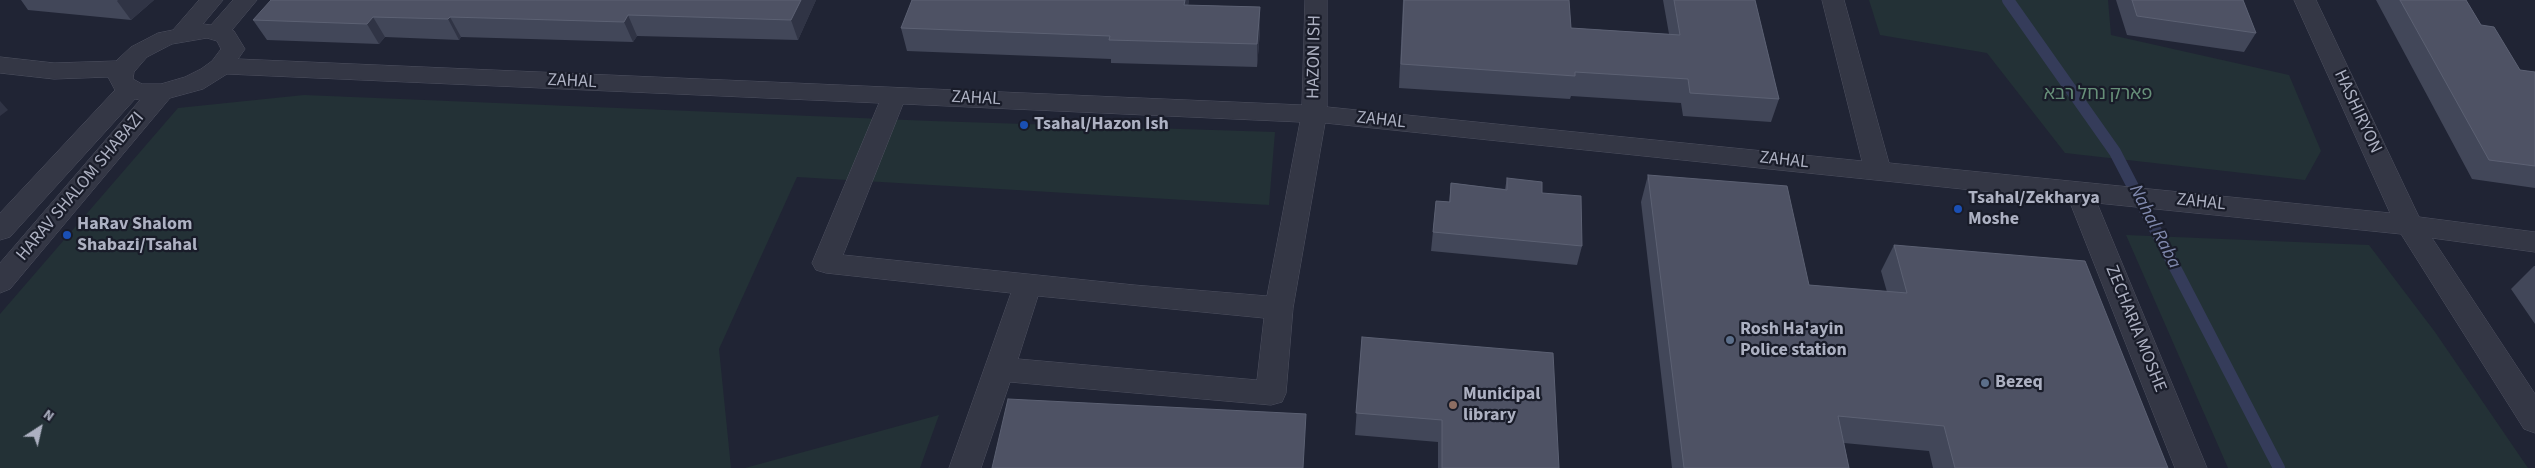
<!DOCTYPE html>
<html>
<head>
<meta charset="utf-8">
<style>
	body { margin:0 }
	#map { position:relative; width:2535px; height:468px; overflow:hidden; background:#202434; font-family:"Source Sans 3",sans-serif }
	canvas { display:block }
	.north { position:absolute; left:15px; top:403px; width:50px; height:50px; -webkit-text-stroke:4px #191c29; paint-order:stroke; rotate:35deg; font-size:14px; font-weight:700; line-height:20px; text-align:center; color:#adb1c2 }
	.north::after { content:''; display:block; margin:auto; width:18px; height:22px; background:#adb1c2; clip-path:polygon(50% 0,100% 100%,50% 72%,0 100%) }
</style>
</head>
<body>
<div id="map">
<canvas width="2535" height="468"></canvas>
<div class="north">N</div>
</div>
<script>
const ctx = document.querySelector('canvas').getContext('2d');
ctx.lineJoin = 'round';
function fill(path, color) {
  ctx.fillStyle = color;
  ctx.fill(path, 'evenodd');
}
function shape(rows) {
  const path = new Path2D();
  for (const r of rows) {
    path.moveTo(r[0], r[1]);
    for (let i = 2; i < r.length; i += 2) path.lineTo(r[i], r[i + 1]);
  }
  return path;
}
function strokePath(path, color, width, dash) {
  ctx.strokeStyle = color;
  ctx.lineWidth = width;
  ctx.lineCap = dash ? 'butt' : 'round';
  ctx.setLineDash(dash || []);
  ctx.stroke(path);
}
function label(font, color, halo, rows, align = 'center') {
  ctx.font = font + ' "Source Sans 3","Noto Sans Hebrew",sans-serif';
  ctx.lineWidth = 4.5;
  ctx.setLineDash([]);
  ctx.textBaseline = 'middle';
  ctx.strokeStyle = halo;
  ctx.fillStyle = color;
  for (const [text, x, y, turn = 0] of rows) {
    ctx.save();
    ctx.translate(x, y);
    ctx.rotate((+turn || 0) * Math.PI / 180);
    ctx.textAlign = isNaN(turn) ? turn : align;
    if (halo) ctx.strokeText(text, 0, 0);
    ctx.fillText(text, 0, 0);
    ctx.restore();
  }
}
const green = shape([
	[1869,0,2108,0,2111,35,2289,75,2321,151,2305,180,2065,153,1987,53,1880,35],
	[304,95,932,121,1275,132,1269,205,797,177,719,349,731,468,0,468,0,314,178,108],
	[2126,235,2369,245,2435,332,2528,468,2228,468],
	[939,415,920,468,745,468]
]);
const stream = shape([
	[2008,0,2115,152,2279,468]
]);
const minor = shape([
	[199,0,223,0,203,24,211,25,233,0,257,0,232,30,234,31,245,49,238,59,1302,105,1305,0,1327,0,1327,107,1862,161,1822,0,1844,0,1889,163,2390,213,2294,0,2316,0,2419,217,2535,232,2535,252,2432,238,2535,394,2535,433,2524,429,2401,234,2097,203,2207,468,2175,468,2069,200,1325,123,1293,308,1286,393,1282,402,1271,405,1010,382,981,468,949,468,1011,293,826,273,816,270,812,263,879,103,227,74,203,89,170,98,10,289,0,293,0,263,140,100,135,99,10,237,0,240,0,213,115,90,108,77,54,79,0,73,0,57,54,63,116,61,131,47,158,33,173,30,199,0],
	[207,38,217,41,221,49,212,61,201,69,185,77,161,84,142,84,133,79,134,72,147,57,172,44,207,38],
	[903,104,1300,122,1267,296,1134,285,843,255,903,104],
	[1038,296,1264,318,1257,380,1018,359,1038,296]
]);
const wall = shape([
	[21,0,154,0,131,20,28,10],
	[816,0,798,40,637,36,633,42,461,37,459,40,385,37,379,44,267,40,253,20],
	[1189,0,1188,5,1260,7,1260,31,1257,67,1111,63,1111,59,907,51,901,28],
	[1403,0,1569,0,1571,28,1669,34,1663,0,1755,0,1779,99,1771,122,1683,116,1681,103,1571,96,1570,99,1399,88],
	[2116,0,2243,0,2256,33,2244,52,2127,35],
	[2376,0,2466,0,2481,25,2520,70,2535,72,2535,188,2472,179],
	[1648,175,1809,285,1887,292,1881,271,1894,245,2168,468,1933,468,1929,451,1844,443,1849,468,1672,468,1641,202],
	[1507,178,1542,193,1582,246,1577,265,1431,251,1436,201,1449,202,1451,183,1505,189],
	[2534,266,2535,266,2535,324,2511,289],
	[1362,337,1559,468,1438,468,1438,442,1355,435]
]);
const shadedWall = shape([
	[118,0,154,0,131,20,117,1],
	[801,0,816,0,798,40,791,20],
	[1185,0,1189,0,1185,29,1184,5],
	[1260,7,1260,31,1257,67,1257,44],
	[628,15,637,36,633,42,624,22],
	[373,17,385,37,379,44,367,24],
	[450,17,461,37,459,40,448,19],
	[0,101,8,110,0,116]
]);
const building = shape([
	[271,0,801,0,791,20,628,15,624,22,450,17,448,19,373,17,367,24,253,20,271,0],
	[912,0,1185,0,1184,5,1260,7,1257,44,1109,40,1110,36,901,28,912,0],
	[1404,0,1569,0,1571,28,1680,35,1674,0,1755,0,1779,99,1690,93,1688,79,1575,72,1575,76,1401,64,1404,0],
	[2132,0,2243,0,2256,33,2137,16,2132,0],
	[2400,0,2466,0,2481,25,2494,27,2520,70,2535,72,2535,166,2489,160,2400,0],
	[1648,175,1787,186,1809,285,1907,293,1894,245,2085,261,2168,468,1955,468,1944,426,1838,416,1849,468,1684,468,1648,175],
	[1507,178,1542,182,1542,193,1581,196,1582,246,1433,232,1436,201,1450,202,1451,183,1507,190,1507,178],
	[1362,337,1553,353,1559,468,1442,468,1442,420,1356,413,1362,337],
	[1008,399,1306,414,1303,468,992,468,1008,399]
]);
const markers = [
	[1024,125,5,"#1a4fb4"],
	[1958,209,5,"#1a4fb4"],
	[67,235,5,"#1a4fb4"],
	[1730,340,5,"#5c6f8a"],
	[1985,383,5,"#5c6f8a"],
	[1453,405,5,"#8d6e63"]
];
const streetNames = [
	["HAZON ISH",1315,57,-89],
	["ZAHAL",572,82,3],
	["ZAHAL",976,99,3],
	["HASHIRYON",2357,112,65],
	["ZAHAL",1381,121,6],
	["ZAHAL",1784,161,6],
	["HARAV SHALOM SHABAZI",81,187,-50],
	["ZAHAL",2201,203,6],
	["ZECHARIA MOSHE",2135,329,68]
];
const parkNames = [
	["פארק נחל רבא",2098,95]
];
const poiNames = [
	["Tsahal/Hazon Ish",1034,125],
	["Tsahal/Zekharya",1968,199],
	["Moshe",1968,220],
	["HaRav Shalom",77,225],
	["Shabazi/Tsahal",77,246],
	["Rosh Ha'ayin",1740,330],
	["Police station",1740,351],
	["Bezeq",1995,383],
	["Municipal",1463,395],
	["library",1463,416]
];
const waterNames = [
	["Nahal Raba",2154,227,63]
];
fill(green, '#233136');
strokePath(stream, '#353c5a', 12);
strokePath(minor, '#4e5160', 1);
fill(minor, '#343745');
fill(wall, '#424759');
fill(shadedWall, '#303445');
fill(building, '#4e5264');
strokePath(building, '#5c6173', 1);
for (const [x, y, r, color] of markers) {
  const dot = new Path2D();
  dot.arc(x, y, r, 0, 2 * Math.PI);
  ctx.fillStyle = color;
  ctx.fill(dot);
  strokePath(dot, '#191c29', 2);
}
label('18px', '#adb1c2', '#191c29', streetNames);
label('18px', '#679079', '#191c29', parkNames);
label('bold 18px', '#adb1c2', '#191c29', poiNames, 'left');
label('italic 19px', '#8089ad', '#191c29', waterNames);
</script>
</body>
</html>
